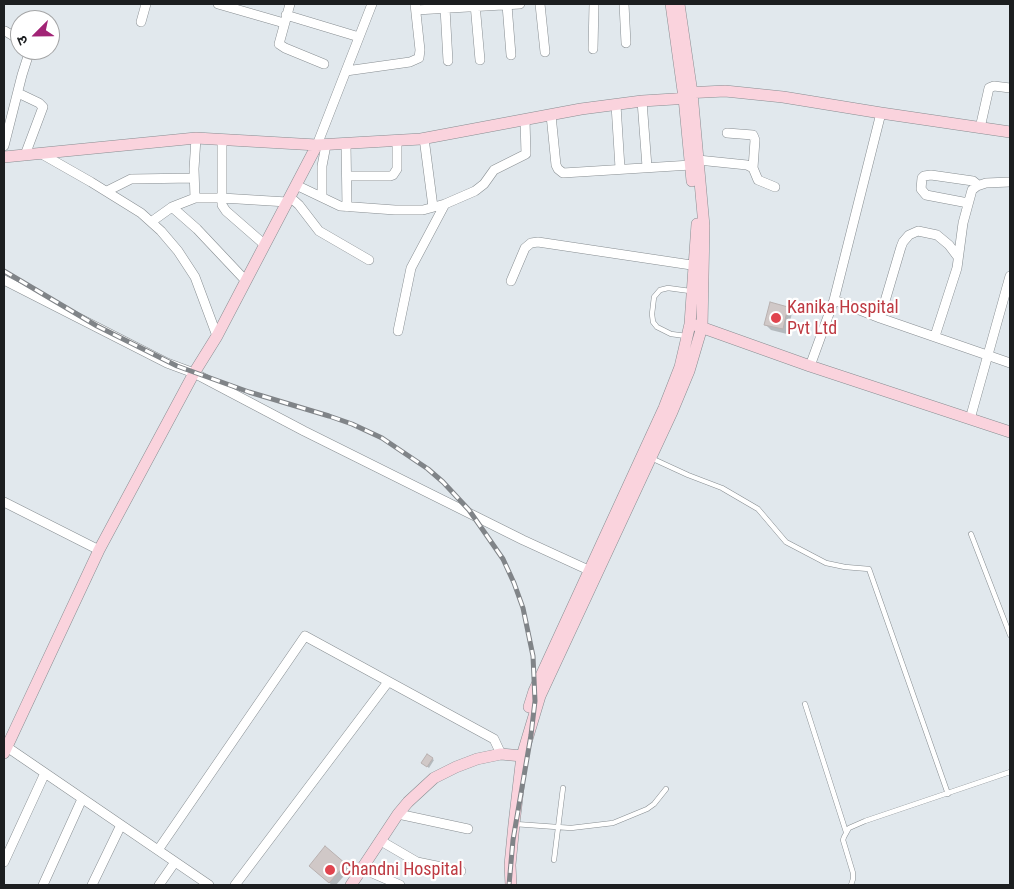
<!DOCTYPE html>
<html>
<head>
<meta charset="utf-8">
<style>
	body { margin:0 }
	#map { position:relative; width:1014px; height:889px; overflow:hidden; background:#e1e8ed; font-family:"Roboto Condensed","Noto Sans Devanagari",sans-serif }
	canvas { display:block }
	.frame { position:absolute; inset:0; border:5px solid #1c1e20; pointer-events:none }
	.north { position:absolute; left:10px; top:10px; width:50px; height:50px; box-sizing:border-box; background:#fff; border:1px solid #a4a5a6; border-radius:50%; rotate:247deg; font-size:14px; font-weight:700; line-height:20px; text-align:center; color:#1c1e20 }
	.north::after { content:''; display:block; margin:auto; width:18px; height:22px; background:#a22476; clip-path:polygon(50% 0,100% 100%,50% 72%,0 100%) }
</style>
</head>
<body>
<div id="map">
<canvas width="1014" height="889"></canvas>
<div class="frame"></div>
<div class="north">उ</div>
</div>
<script>
const ctx = document.querySelector('canvas').getContext('2d');
ctx.lineJoin = 'round';
function fill(path, color) {
  ctx.fillStyle = color;
  ctx.fill(path, 'evenodd');
}
function shape(rows) {
  const path = new Path2D();
  for (const r of rows) {
    path.moveTo(r[0], r[1]);
    for (let i = 2; i < r.length; i += 2) path.lineTo(r[i], r[i + 1]);
  }
  return path;
}
function strokePath(path, color, width, dash) {
  ctx.strokeStyle = color;
  ctx.lineWidth = width;
  ctx.lineCap = dash ? 'butt' : 'round';
  ctx.setLineDash(dash || []);
  ctx.stroke(path);
}
function label(font, color, halo, rows, align = 'center') {
  ctx.font = font + ' "Roboto Condensed",sans-serif';
  ctx.lineWidth = 4.5;
  ctx.setLineDash([]);
  ctx.textBaseline = 'middle';
  ctx.strokeStyle = halo;
  ctx.fillStyle = color;
  for (const [text, x, y, turn = 0] of rows) {
    ctx.save();
    ctx.translate(x, y);
    ctx.rotate((+turn || 0) * Math.PI / 180);
    ctx.textAlign = isNaN(turn) ? turn : align;
    if (halo) ctx.strokeText(text, 0, 0);
    ctx.fillText(text, 0, 0);
    ctx.restore();
  }
}
const shadow = shape([
	[787,308,792,313,787,334,771,330,766,325],
	[428,756,434,760,429,768,423,763],
	[345,864,350,869,336,885,332,885,315,871]
]);
const building = shape([
	[770,302,788,307,783,329,764,325,770,302],
	[427,754,433,758,427,767,421,763,427,754],
	[325,846,346,864,329,883,309,866,325,846]
]);
const lane = shape([
	[686,336,671,334,657,327,653,322,652,314,654,297,660,290,668,288,690,291],
	[651,458,688,475,722,488,758,509,786,542,826,563,845,567,869,569,948,794],
	[971,534,1010,635],
	[805,704,846,832],
	[515,824,571,828,613,823,647,809,654,804,666,789],
	[554,860,563,788],
	[851,885,853,879,853,873,843,840,844,837,849,828,865,821,1010,772]
]);
const street = shape([
	[218,4,284,23],
	[290,4,279,44,285,48,324,64],
	[475,4,480,60],
	[540,4,545,52],
	[624,4,626,43],
	[507,5,511,55],
	[445,8,448,61],
	[416,10,520,4],
	[286,15,359,37],
	[141,22,146,4],
	[5,31,20,40],
	[593,49,594,4],
	[346,71,410,62,419,58,420,50,415,4],
	[18,93,39,103,43,107,25,155],
	[642,101,647,167],
	[616,105,620,168],
	[551,115,556,165,558,169,563,173,691,165],
	[980,128,989,88,994,86,1010,88],
	[727,133,753,135,755,140,753,168],
	[424,138,433,207],
	[222,140,222,205,226,211,265,245],
	[346,144,347,207],
	[317,145,372,4],
	[4,146,22,75,30,50],
	[40,153,91,182,141,213,161,231,178,251,195,277,217,336],
	[698,160,747,165,753,168,758,180,775,187],
	[347,176,390,176,393,175,397,169,397,141],
	[296,185,340,206,395,210,423,210,445,204,475,191,484,184,494,170,526,154,525,120],
	[107,191,131,179,194,178],
	[290,197,299,205,319,231,369,260],
	[322,197,322,166,326,145],
	[195,198,194,169,196,138],
	[968,203,926,195,921,189,922,178,924,176,931,175,973,181,978,185],
	[172,207,197,229,246,281],
	[151,222,172,207,195,198,222,198,287,202],
	[4,280,167,363,194,373,304,431,523,540,595,573],
	[511,281,525,248,531,243,538,242,698,266],
	[834,300,880,318,1010,363],
	[880,318,901,247,903,242,909,235,918,231,937,235,949,245,958,257],
	[398,331,411,268,445,204],
	[935,336,957,268,963,223,972,190,977,186,986,183,1010,182],
	[810,366,834,300,881,113],
	[970,419,1010,276],
	[4,502,99,550],
	[4,745,209,885],
	[398,814,468,829],
	[381,841,417,862,461,871],
	[158,850,305,636,494,739,501,754],
	[4,862,45,773],
	[363,869,400,885],
	[43,885,82,799],
	[92,885,121,825],
	[159,885,175,862],
	[235,885,388,682]
]);
const secondary = shape([
	[671,4,684,98,692,181],
	[685,93,725,91,783,97,881,113,1010,132],
	[4,157,196,138,317,145,421,139,581,109,642,101,690,98],
	[695,325,810,366,1010,432],
	[529,707,534,691,664,408,680,367,690,324,697,224],
	[4,753,99,550,194,373,217,336,317,145],
	[351,885,398,814,408,802,434,778,456,767,477,759,501,754,522,756],
	[511,885,510,865,514,824,522,756,540,696,672,412,689,371,702,327,704,226,692,93,679,4]
]);
const rail = shape([
	[4,271,97,326,177,366,249,392,329,416,352,424,382,438,428,469,443,482,469,510,503,559,514,583,523,608,533,656,535,701,531,735,513,840,509,885]
]);
const markers = [
	[776,318,6,"#e0444e"],
	[330,870,6,"#e0444e"]
];
const healthNames = [
	["Kanika Hospital",787,308],
	["Pvt Ltd",787,329],
	["Chandni Hospital",341,870]
];
fill(shadow, '#0003');
fill(building, '#d0c8c7');
strokePath(building, '#b8b0af', 1);
strokePath(lane, '#878d91', 5.5);
strokePath(street, '#878d91', 10);
strokePath(secondary, '#878d91', 12);
strokePath(lane, '#fff', 4.5);
strokePath(street, '#fff', 9);
strokePath(secondary, '#fad3dd', 11);
strokePath(rail, '#808488', 5);
strokePath(rail, '#fff', 3, [9]);
for (const [x, y, r, color] of markers) {
  const dot = new Path2D();
  dot.arc(x, y, r, 0, 2 * Math.PI);
  ctx.fillStyle = color;
  ctx.fill(dot);
  strokePath(dot, '#fff', 2);
}
label('18px', '#be3a42', '#fff', healthNames, 'left');
</script>
</body>
</html>
